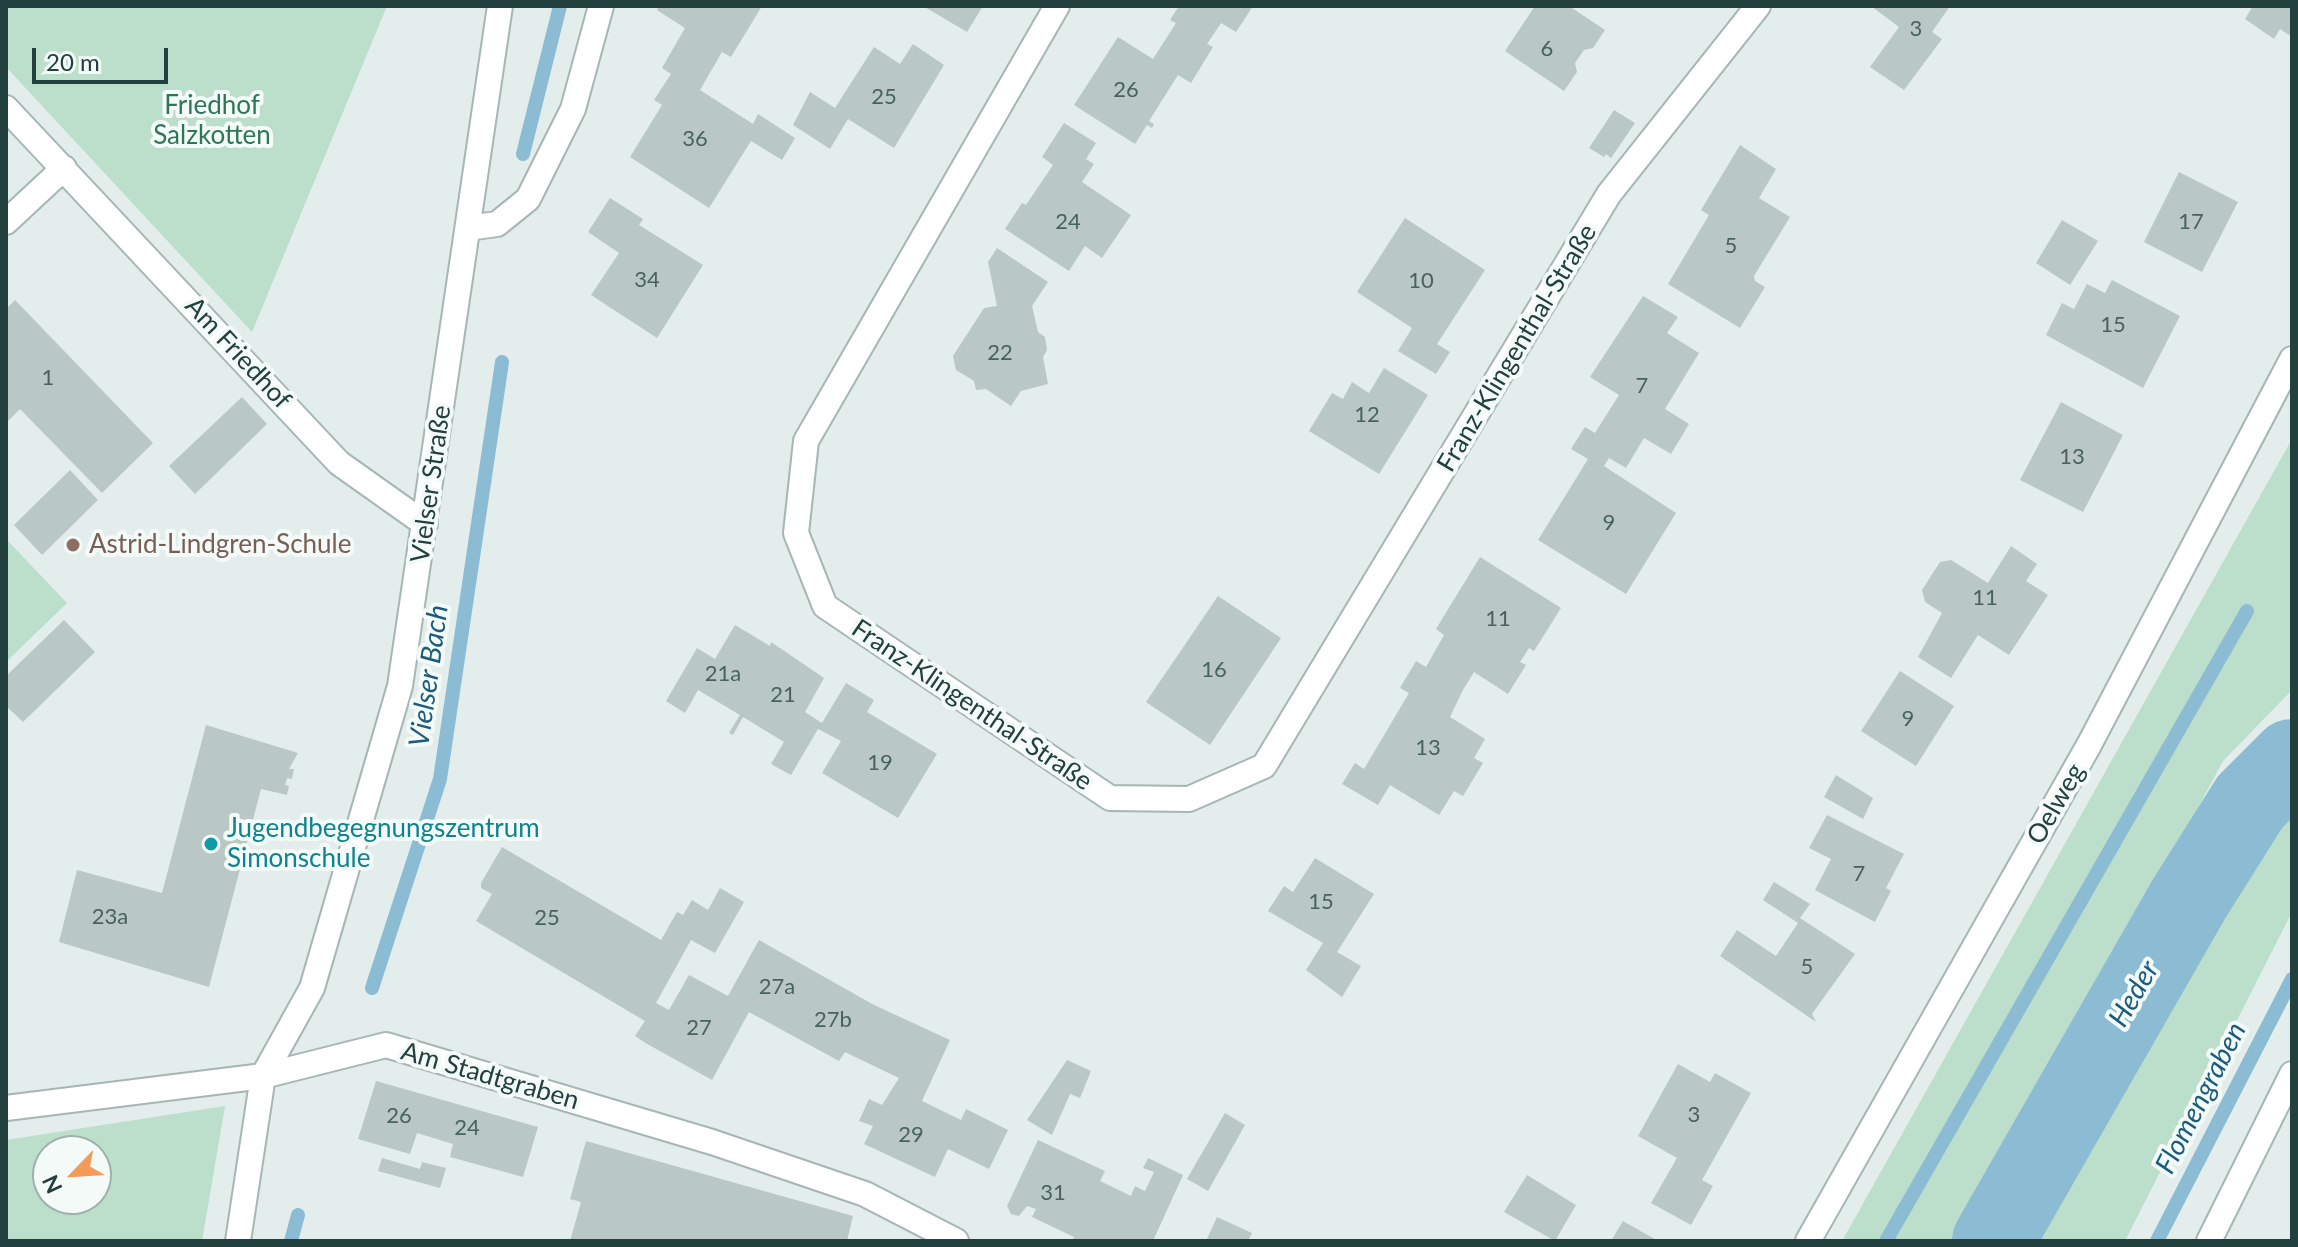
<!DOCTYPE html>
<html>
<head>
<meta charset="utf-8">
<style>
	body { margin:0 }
	#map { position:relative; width:2298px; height:1247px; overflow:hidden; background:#e3edeb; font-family:Lato,sans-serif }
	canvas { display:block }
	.frame { position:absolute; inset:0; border:8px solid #22403d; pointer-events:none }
	.north { position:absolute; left:32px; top:1135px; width:80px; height:80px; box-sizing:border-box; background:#f4faf8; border:2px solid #a0b0ad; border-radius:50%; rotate:245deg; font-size:22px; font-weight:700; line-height:32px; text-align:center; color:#22403d }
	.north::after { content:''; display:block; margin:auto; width:28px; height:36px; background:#f59b5a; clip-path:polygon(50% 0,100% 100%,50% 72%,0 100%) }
	.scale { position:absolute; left:32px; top:48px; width:136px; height:36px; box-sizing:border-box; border:4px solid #22403d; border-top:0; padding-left:10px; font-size:24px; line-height:28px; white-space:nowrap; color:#22403d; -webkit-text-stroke:6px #f4faf8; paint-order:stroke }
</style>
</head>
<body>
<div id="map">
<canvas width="2298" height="1247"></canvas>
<div class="frame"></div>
<div class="north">N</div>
<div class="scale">20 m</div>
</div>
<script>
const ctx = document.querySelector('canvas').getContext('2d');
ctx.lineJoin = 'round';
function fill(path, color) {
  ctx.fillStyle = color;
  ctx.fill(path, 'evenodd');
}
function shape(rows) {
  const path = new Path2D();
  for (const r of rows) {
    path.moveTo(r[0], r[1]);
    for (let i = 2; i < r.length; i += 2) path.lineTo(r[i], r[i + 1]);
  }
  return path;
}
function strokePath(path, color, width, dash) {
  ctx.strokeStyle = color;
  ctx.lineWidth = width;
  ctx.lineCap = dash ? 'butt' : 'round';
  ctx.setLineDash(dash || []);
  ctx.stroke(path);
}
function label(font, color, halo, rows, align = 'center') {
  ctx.font = font + ' Lato,sans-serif';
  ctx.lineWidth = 8;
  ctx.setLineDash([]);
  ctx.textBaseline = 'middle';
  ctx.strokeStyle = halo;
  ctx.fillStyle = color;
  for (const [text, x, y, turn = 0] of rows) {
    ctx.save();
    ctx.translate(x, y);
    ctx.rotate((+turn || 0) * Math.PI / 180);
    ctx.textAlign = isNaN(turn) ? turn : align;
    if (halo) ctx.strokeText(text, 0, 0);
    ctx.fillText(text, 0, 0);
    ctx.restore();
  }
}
const green = shape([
	[6,6,387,6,252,332,6,67],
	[2292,439,2292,690,2223,761,1967,1241,1842,1241],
	[6,539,67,603,6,662],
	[2292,789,2292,912,2125,1241,2036,1241,2247,852],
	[225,1106,202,1241,6,1241,6,1140],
	[96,1151,96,1199,48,1199,48,1151]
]);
const stream = shape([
	[523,154,560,6],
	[372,988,440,779,502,362],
	[291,1241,298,1215],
	[1886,1241,2247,611],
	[2157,1241,2292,979]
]);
const river = shape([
	[1993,1241,2189,899,2250,802,2292,760]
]);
const building = shape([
	[659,6,762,6,731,57,722,52,700,90,753,124,758,114,795,138,782,160,751,141,709,208,630,157,662,105,654,100,671,74,662,68,685,28,657,10],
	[923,6,983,6,967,32],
	[1179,6,1253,6,1236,32,1221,23,1207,44,1213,47,1191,83,1178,75,1149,121,1154,124,1152,128,1147,125,1135,144,1074,105,1118,37,1153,59,1176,23,1170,20],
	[1535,6,1569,6,1605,30,1593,48,1584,50,1575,63,1577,72,1564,91,1505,51],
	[1871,6,1950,6,1932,32,1942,39,1904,90,1870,67,1899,27],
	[2253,6,2292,6,2292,37,2280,29,2274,39,2245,19],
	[913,44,944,65,894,148,848,119,830,149,793,125,810,92,835,108,874,47,900,64],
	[1614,110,1635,123,1611,158,1606,154,1604,157,1589,148],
	[1064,123,1096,143,1086,159,1094,164,1082,182,1131,215,1102,258,1085,246,1069,271,1005,229,1022,203,1026,205,1053,165,1042,157],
	[1740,145,1776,169,1759,198,1790,217,1754,276,1755,281,1765,287,1740,328,1668,284,1709,215,1701,210],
	[2179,172,2238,202,2202,272,2144,242],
	[610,198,643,219,639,225,703,265,657,338,591,295,619,253,588,232],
	[1405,218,1485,270,1437,344,1450,352,1436,374,1398,351,1412,328,1357,292],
	[2062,220,2098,241,2070,285,2036,263],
	[997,248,1048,282,1032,306,1038,332,1045,337,1047,350,1043,357,1048,384,1021,391,1011,406,986,389,976,390,974,381,956,370,953,356,984,308,997,306,988,262],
	[2112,280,2180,316,2143,388,2046,335,2062,303,2074,309,2087,284,2105,293],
	[1643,296,1678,317,1667,333,1699,353,1665,409,1689,424,1671,454,1644,438,1626,468,1609,458,1604,466,1676,513,1626,594,1538,540,1588,459,1571,449,1585,427,1595,433,1619,395,1590,377],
	[15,300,153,443,102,493,20,409,6,423,6,309],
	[1384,368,1428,395,1379,474,1309,431,1332,393,1343,399,1352,382,1369,393],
	[242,397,267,424,195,494,169,466],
	[2061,402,2123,435,2083,512,2020,480],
	[70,470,98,500,42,555,14,525],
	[2011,546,2037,564,2026,581,2048,595,2009,655,1978,635,1951,678,1918,657,1942,613,1925,602,1922,590,1940,562,1951,560,1988,583],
	[1480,557,1561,608,1534,651,1529,648,1520,662,1526,665,1508,694,1474,672,1463,690,1450,717,1485,739,1474,758,1483,763,1463,796,1454,791,1439,815,1390,785,1378,805,1342,784,1355,763,1364,769,1409,693,1400,688,1416,661,1426,667,1444,635,1436,629],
	[1218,596,1281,638,1210,745,1146,702],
	[64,620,95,652,23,722,6,706,6,676],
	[735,625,770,646,771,642,824,678,805,712,822,723,846,683,874,700,867,712,937,754,898,818,822,773,841,741,818,729,791,775,771,764,784,742,743,717,733,735,729,733,740,715,698,690,685,713,666,701,697,648,715,659],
	[1900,671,1954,706,1916,766,1861,731],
	[206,725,298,753,289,769,294,769,292,779,287,778,285,785,289,786,287,795,261,789,209,987,59,942,77,870,162,893],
	[1836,775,1873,798,1863,819,1824,797],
	[1827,815,1904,854,1886,888,1891,891,1875,922,1815,890,1831,859,1809,848],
	[502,847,661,940,677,912,683,915,692,900,708,910,720,888,744,902,715,953,691,940,656,1003,669,1010,689,975,728,996,759,940,874,1005,950,1040,922,1101,961,1120,966,1109,1008,1130,989,1169,948,1149,935,1177,864,1144,873,1126,859,1121,869,1099,882,1105,899,1078,845,1052,839,1061,749,1012,712,1080,649,1045,635,1036,645,1021,476,921,492,894,481,888,481,883],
	[1315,858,1374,894,1337,952,1361,966,1342,997,1306,970,1323,943,1268,911,1284,886,1293,892],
	[1774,882,1810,904,1800,918,1855,954,1812,1014,1816,1022,1720,956,1737,930,1776,956,1798,923,1763,900],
	[1067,1060,1091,1071,1080,1098,1070,1094,1052,1135,1027,1120],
	[1678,1064,1710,1082,1715,1073,1751,1093,1702,1180,1713,1186,1691,1225,1651,1203,1677,1158,1638,1136],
	[376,1081,538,1127,523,1177,450,1157,453,1144,417,1133,410,1154,358,1139],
	[1225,1113,1245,1125,1208,1191,1187,1179],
	[1038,1140,1105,1171,1100,1181,1131,1196,1135,1186,1145,1191,1154,1172,1143,1168,1148,1158,1183,1175,1153,1241,1072,1241,1074,1237,1032,1217,1036,1209,1027,1206,1019,1216,1011,1214,1007,1206],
	[586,1141,853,1216,847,1241,570,1241,581,1202,570,1199],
	[382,1158,420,1169,422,1162,446,1168,440,1188,378,1171],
	[1527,1175,1576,1205,1555,1241,1504,1212],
	[1217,1217,1252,1233,1248,1241,1206,1241],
	[1623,1221,1658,1241,1611,1241]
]);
const minor = shape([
	[1057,6,806,441,796,533,825,606,1110,798,1189,799,1264,766,1609,194,1758,6],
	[6,108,339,463,425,524],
	[6,222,64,168],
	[468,228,497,224,528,199,573,109,601,6],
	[6,1108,263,1076,386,1045,712,1142,865,1194,956,1241],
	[238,1241,263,1076,312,988,400,686,500,6],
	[1808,1241,2089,745,2292,359],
	[2209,1241,2292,1074]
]);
const markers = [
	[73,545,8,"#8d6e63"],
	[211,844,8,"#0f9aa8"]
];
const numberNames = [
	["3",1916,29],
	["6",1547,49],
	["26",1126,90],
	["25",884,97],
	["36",695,139],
	["24",1068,222],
	["17",2191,222],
	["5",1731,246],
	["34",647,280],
	["10",1421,281],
	["15",2113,325],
	["22",1000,353],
	["1",48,378],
	["7",1642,386],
	["12",1367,415],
	["13",2072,457],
	["9",1609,523],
	["11",1985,598],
	["11",1498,619],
	["16",1214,670],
	["21a",723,674],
	["21",783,695],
	["9",1908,719],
	["13",1428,748],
	["19",880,763],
	["7",1859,874],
	["15",1321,902],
	["23a",110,917],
	["25",547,918],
	["5",1807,967],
	["27a",777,987],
	["27b",833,1020],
	["27",699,1028],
	["3",1694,1115],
	["26",399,1116],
	["24",467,1128],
	["29",911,1135],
	["31",1053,1193]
];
const parkNames = [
	["Friedhof",212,106],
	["Salzkotten",212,136]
];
const streetNames = [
	["Franz-Klingenthal-Straße",1517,348,-59],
	["Am Friedhof",238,353,47],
	["Vielser Straße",431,484,-82],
	["Franz-Klingenthal-Straße",972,705,34],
	["Oelweg",2056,804,-60],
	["Am Stadtgraben",490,1076,16]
];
const educationNames = [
	["Astrid-Lindgren-Schule",89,545]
];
const cultureNames = [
	["Jugendbegegnungszentrum",227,829],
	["Simonschule",227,859]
];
const waterNames = [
	["Vielser Bach",429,676,-82],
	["Heder",2134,994,-60],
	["Flomengraben",2201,1098,-63]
];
fill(green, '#bcdfcb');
strokePath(stream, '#8bbcd3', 14);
strokePath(river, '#8bbcd3', 82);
fill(building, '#b9c8c4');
strokePath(minor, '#a5b6b3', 28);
strokePath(minor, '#fff', 24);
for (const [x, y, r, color] of markers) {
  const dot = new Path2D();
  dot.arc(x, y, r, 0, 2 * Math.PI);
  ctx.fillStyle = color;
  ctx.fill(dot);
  strokePath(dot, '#f4faf8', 3);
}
label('22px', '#48625f', null, numberNames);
label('26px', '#2c7756', '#f4faf8', parkNames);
label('26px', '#22403d', '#f4faf8', streetNames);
label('26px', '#785e54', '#f4faf8', educationNames, 'left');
label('26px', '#0d838f', '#f4faf8', cultureNames, 'left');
label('italic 28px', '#1b5c7d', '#f4faf8', waterNames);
</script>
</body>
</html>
